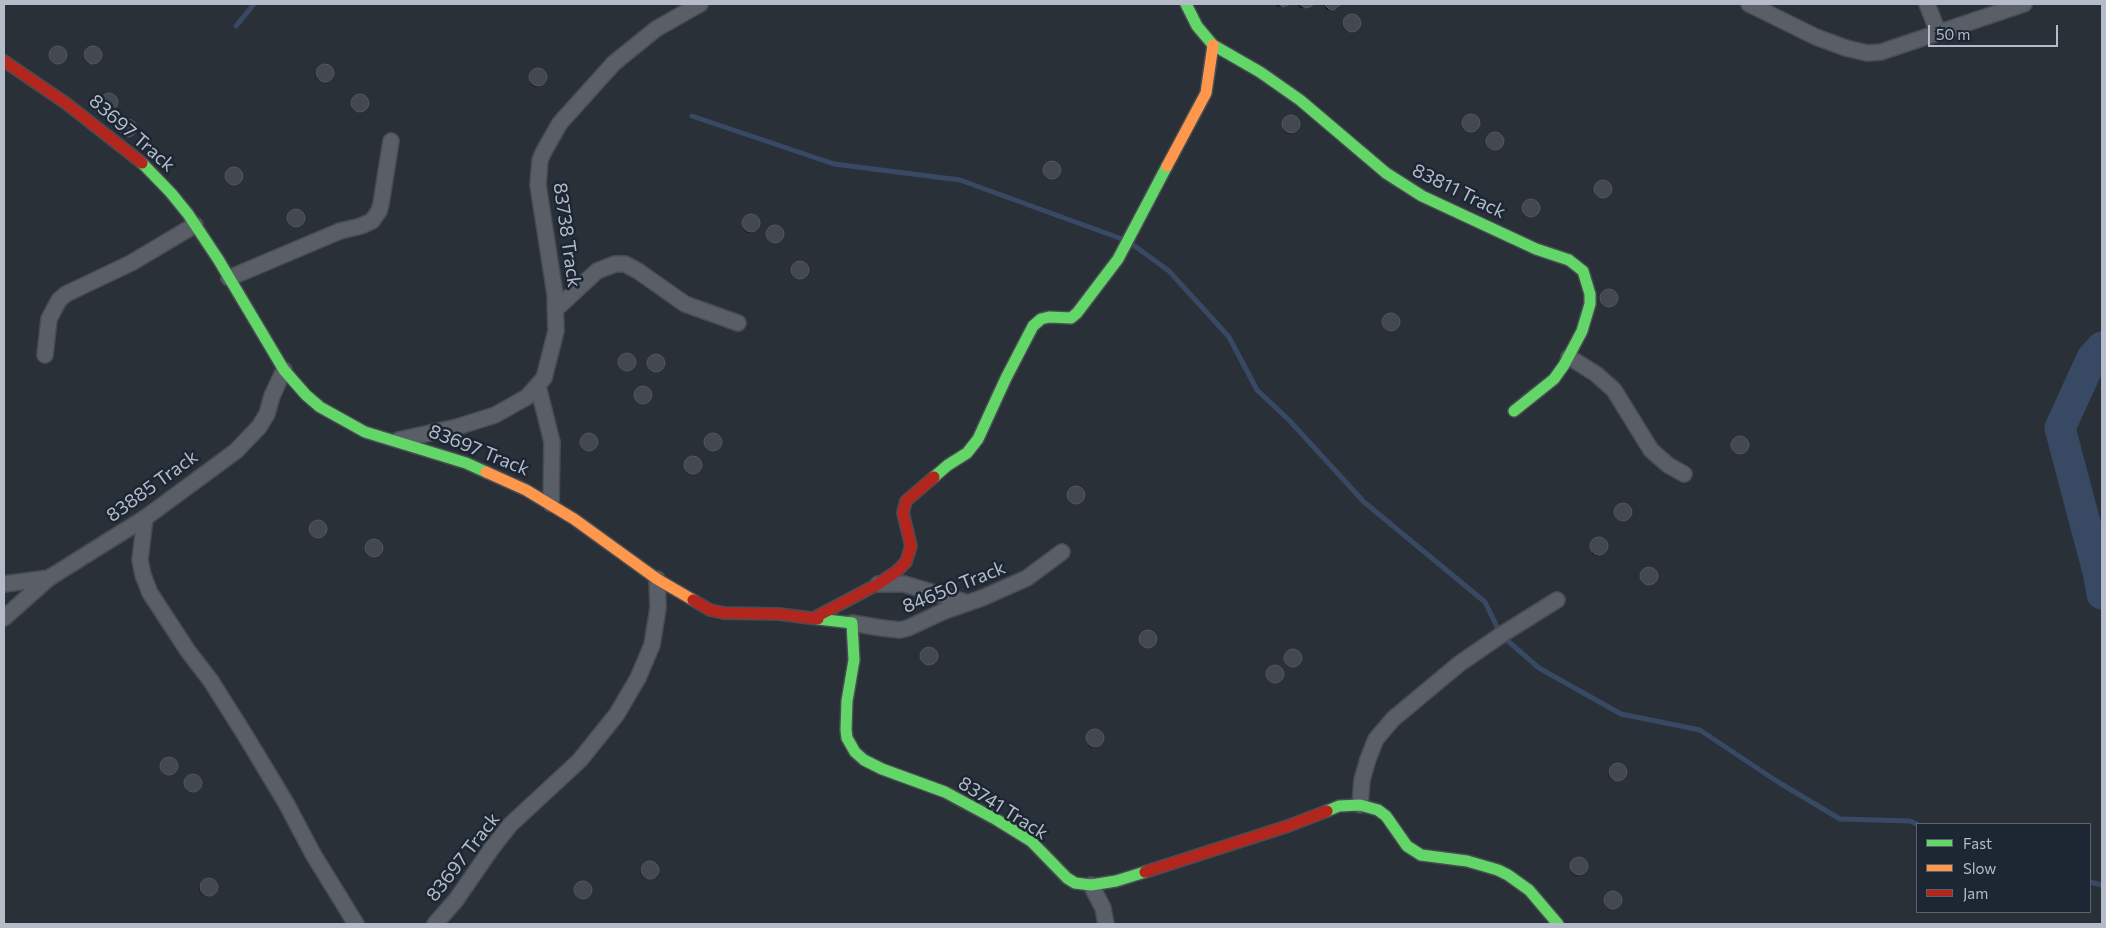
<!DOCTYPE html>
<html>
<head>
<meta charset="utf-8">
<style>
	body { margin:0 }
	#map { position:relative; width:2106px; height:928px; overflow:hidden; background:#2a3038; font-family:Commissioner,sans-serif }
	canvas { display:block }
	.frame { position:absolute; inset:0; border:5px solid #b4bcc9; pointer-events:none }
	.legend { position:absolute; left:1916px; top:823px; width:175px; height:90px; box-sizing:border-box; background:#1d2633; border:1px solid #59626f; margin:0; padding:6px 9px; list-style:none; font-size:15px; color:#b4bcc9 }
	.legend li { display:flex; align-items:center; gap:10px; height:25px }
	.legend b { width:25px; border:1px solid #59626f }
	.scale { position:absolute; left:1928px; top:25px; width:130px; height:22px; box-sizing:border-box; border:2px solid #b4bcc9; border-top:0; padding-left:6px; font-size:15px; line-height:18px; white-space:nowrap; color:#b4bcc9; -webkit-text-stroke:4px #1d2633; paint-order:stroke }
</style>
</head>
<body>
<div id="map">
<canvas width="2106" height="928"></canvas>
<div class="frame"></div>
<ul class="legend">
<li><b style="height:6px;background:#63d668"></b>Fast</li>
<li><b style="height:6px;background:#ff974d"></b>Slow</li>
<li><b style="height:6px;background:#b3261e"></b>Jam</li>
</ul>
<div class="scale">50 m</div>
</div>
<script>
const ctx = document.querySelector('canvas').getContext('2d');
ctx.lineJoin = 'round';
function fill(path, color) {
  ctx.fillStyle = color;
  ctx.fill(path, 'evenodd');
}
function shape(rows) {
  const path = new Path2D();
  for (const r of rows) {
    if (r.length === 3) {
      path.moveTo(r[0] + r[2], r[1]);
      path.arc(r[0], r[1], r[2], 0, 2 * Math.PI);
      continue;
    }
    path.moveTo(r[0], r[1]);
    for (let i = 2; i < r.length; i += 2) path.lineTo(r[i], r[i + 1]);
  }
  return path;
}
function strokePath(path, color, width, dash) {
  ctx.strokeStyle = color;
  ctx.lineWidth = width;
  ctx.lineCap = dash ? 'butt' : 'round';
  ctx.setLineDash(dash || []);
  ctx.stroke(path);
}
function label(font, color, halo, rows, align = 'center') {
  ctx.font = font + ' Commissioner,sans-serif';
  ctx.lineWidth = 5;
  ctx.setLineDash([]);
  ctx.textBaseline = 'middle';
  ctx.strokeStyle = halo;
  ctx.fillStyle = color;
  for (const [text, x, y, turn = 0] of rows) {
    ctx.save();
    ctx.translate(x, y);
    ctx.rotate((+turn || 0) * Math.PI / 180);
    ctx.textAlign = isNaN(turn) ? turn : align;
    if (halo) ctx.strokeText(text, 0, 0);
    ctx.fillText(text, 0, 0);
    ctx.restore();
  }
}
const shadow = shape([
	[1275,4,1289,4,1285,7,1278,7],
	[1297,4,1312,4,1307,8,1300,8],
	[1323,4,1340,4,1334,10,1327,10],
	[1350,24,8],
	[57,56,8],
	[91,56,8],
	[323,74,8],
	[537,79,8],
	[108,103,8],
	[359,104,8],
	[1470,124,8],
	[1290,126,8],
	[127,129,8],
	[1494,142,8],
	[1051,171,8],
	[233,177,8],
	[1602,190,8],
	[1530,209,8],
	[295,219,8],
	[750,225,8],
	[774,235,8],
	[799,271,8],
	[1608,299,8],
	[1390,323,8],
	[626,363,8],
	[655,364,8],
	[642,396,8],
	[588,443,8],
	[712,443,8],
	[1739,446,8],
	[692,466,8],
	[1075,496,8],
	[1622,513,8],
	[317,530,8],
	[1596,539,1601,539,1605,542,1605,549,1597,556,1592,554,1593,542],
	[373,549,8],
	[1648,577,8],
	[1147,640,8],
	[928,657,8],
	[1292,659,8],
	[1274,675,8],
	[1094,740,8],
	[168,767,8],
	[1616,773,8],
	[192,784,8],
	[1578,868,8],
	[648,871,8],
	[207,888,8],
	[582,891,8],
	[1612,901,8]
]);
const stream = shape([
	[236,26,254,4],
	[692,116,834,164,960,180,1122,239],
	[1132,244,1169,271,1229,337,1257,390,1289,420,1364,502,1485,602,1501,635,1539,668,1621,714,1700,730,1778,782,1840,819,1910,821,1917,824],
	[2090,882,2102,885]
]);
const river = shape([
	[2102,347,2092,358,2060,428,2098,572,2102,594]
]);
const building = shape([
	[1278,4,1277,4,1291,4,1283,7,1278,4],
	[1299,4,1314,4,1310,7,1305,8,1299,4],
	[1324,4,1341,4,1334,10,1329,9,1324,4],
	[1352,23,9],
	[58,55,9],
	[93,55,9],
	[325,73,9],
	[538,77,9],
	[109,102,9],
	[360,103,9],
	[1471,123,9],
	[1291,124,9],
	[128,128,9],
	[1495,141,9],
	[1052,170,9],
	[234,176,9],
	[1603,189,9],
	[1531,208,9],
	[296,218,9],
	[751,223,9],
	[775,234,9],
	[800,270,9],
	[1609,298,9],
	[1391,322,9],
	[627,362,9],
	[656,363,9],
	[643,395,9],
	[589,442,9],
	[713,442,9],
	[1740,445,9],
	[693,465,9],
	[1076,495,9],
	[1623,512,9],
	[318,529,9],
	[1599,546,9],
	[374,548,9],
	[1649,576,9],
	[1148,639,9],
	[929,656,9],
	[1293,658,9],
	[1275,674,9],
	[1095,738,9],
	[169,766,9],
	[1618,772,9],
	[193,783,9],
	[1579,866,9],
	[650,870,9],
	[209,887,9],
	[583,890,9],
	[1613,900,9]
]);
const street = shape([
	[1749,4,1816,37,1846,48,1867,53,1881,52,2024,4],
	[1927,4,1938,32],
	[229,278,340,231,361,226,372,221,379,211,381,204,391,141],
	[555,310,597,271,615,264,625,264,638,271,685,304,738,323],
	[45,355,49,319,59,300,66,294,131,263,195,225],
	[1569,357,1596,374,1614,390,1651,450,1668,465,1684,474],
	[538,386,552,442,551,504],
	[398,440,457,427,495,415,527,397,544,378,556,331,555,294,538,185,540,160,544,151,560,123,614,63,656,29,700,4],
	[145,518,140,560,143,575,150,593,188,651,211,681,245,735,286,803,313,854,356,924],
	[4,584,49,578,145,518,236,451,259,427,267,414,272,396,284,370],
	[878,584,904,584,968,603],
	[4,618,49,578],
	[852,623,882,628,900,630,908,628,942,612,982,598,1027,578,1062,552],
	[1360,805,1362,780,1368,759,1376,739,1393,719,1459,664,1501,635,1557,600],
	[1091,885,1103,908,1106,924],
	[435,924,456,900,492,848,510,825,580,760,617,714,638,678,652,645,658,608,657,579]
]);
const fast = shape([
	[1186,4,1197,26,1213,45,1260,72,1300,100,1386,173,1422,196,1536,249,1569,260,1583,271,1590,294,1590,304,1582,331,1564,365,1554,379,1514,411],
	[142,163,171,193,188,214,218,259,284,370,306,395,320,407,365,432,466,463,486,472],
	[934,477,948,465,967,453,978,439,1006,378,1033,326,1041,319,1049,317,1071,318,1077,313,1118,259,1167,166],
	[818,619,852,623,854,660,847,701,846,730,847,738,855,752,864,760,882,769,945,792,997,820,1031,841,1067,878,1075,883,1091,885,1116,881,1145,872],
	[1327,811,1339,806,1360,805,1378,810,1386,816,1407,846,1421,855,1467,861,1498,870,1508,875,1529,890,1558,924]
]);
const slow = shape([
	[1167,166,1206,93,1213,45],
	[486,472,526,490,574,519,657,579,693,600]
]);
const jam = shape([
	[4,61,67,104,142,163],
	[693,600,710,610,724,613,779,614,818,619],
	[814,618,878,584,897,571,906,562,911,546,903,513,906,501,934,477],
	[1145,872,1288,826,1327,811]
]);
const streetNames = [
	["83697 Track",132,133,41],
	["83811 Track",1459,191,26],
	["83738 Track",567,235,82],
	["83697 Track",479,450,22],
	["83885 Track",152,486,-36],
	["84650 Track",954,587,-22],
	["83741 Track",1003,808,32],
	["83697 Track",463,857,-52]
];
fill(shadow, '#0007');
strokePath(stream, '#384963', 5);
strokePath(river, '#384963', 31);
fill(building, '#444950');
strokePath(building, '#52575f', 1);
strokePath(street, '#484c53', 18);
strokePath(fast, '#484c53', 14);
strokePath(slow, '#484c53', 14);
strokePath(jam, '#484c53', 14);
strokePath(street, '#5a5e66', 15);
strokePath(fast, '#63d668', 11);
strokePath(slow, '#ff974d', 11);
strokePath(jam, '#b3261e', 11);
label('19px', '#b4bcc9', '#1d2633', streetNames);
</script>
</body>
</html>
